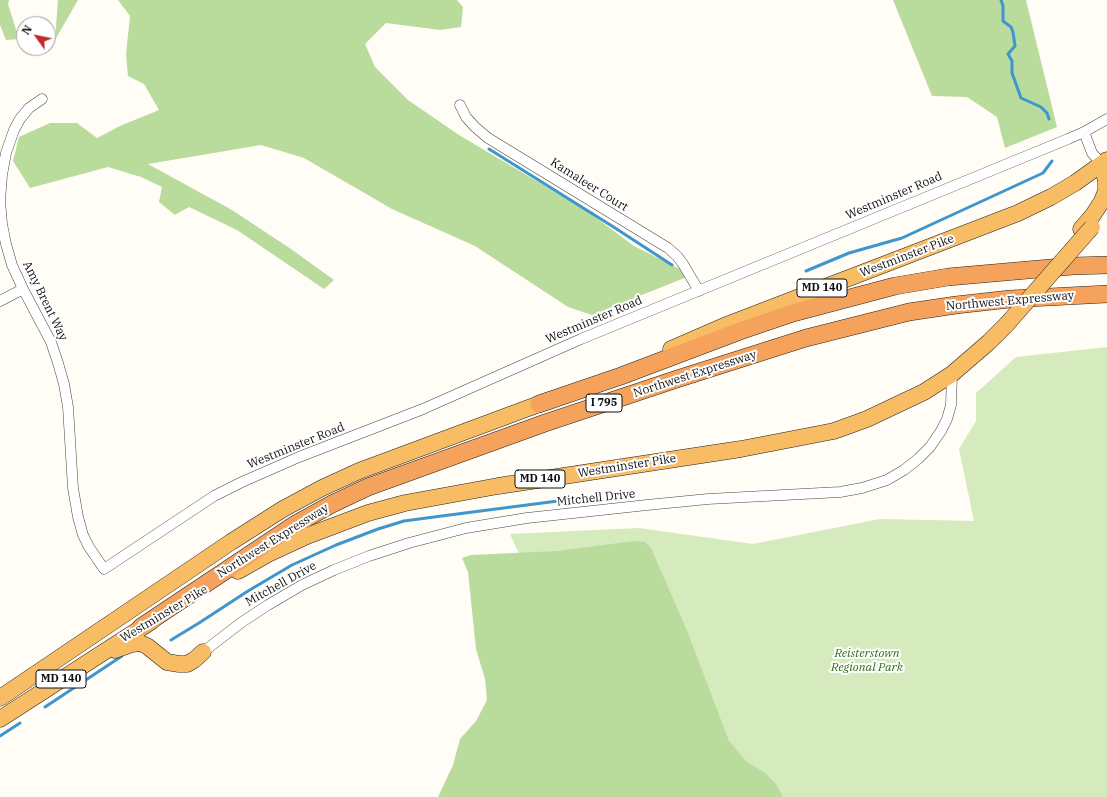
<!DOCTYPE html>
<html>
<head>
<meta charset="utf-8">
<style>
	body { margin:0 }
	#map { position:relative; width:1107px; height:797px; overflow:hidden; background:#fffdf5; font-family:"IBM Plex Serif",serif }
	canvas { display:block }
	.north { position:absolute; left:16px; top:16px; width:40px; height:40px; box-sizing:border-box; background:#fff; border:1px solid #a0a0a0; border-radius:50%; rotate:303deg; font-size:11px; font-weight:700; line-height:16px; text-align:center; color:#111 }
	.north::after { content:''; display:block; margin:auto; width:14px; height:18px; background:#c4262e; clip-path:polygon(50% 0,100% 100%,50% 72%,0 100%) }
</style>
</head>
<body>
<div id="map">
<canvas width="1107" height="797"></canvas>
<div class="north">N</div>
</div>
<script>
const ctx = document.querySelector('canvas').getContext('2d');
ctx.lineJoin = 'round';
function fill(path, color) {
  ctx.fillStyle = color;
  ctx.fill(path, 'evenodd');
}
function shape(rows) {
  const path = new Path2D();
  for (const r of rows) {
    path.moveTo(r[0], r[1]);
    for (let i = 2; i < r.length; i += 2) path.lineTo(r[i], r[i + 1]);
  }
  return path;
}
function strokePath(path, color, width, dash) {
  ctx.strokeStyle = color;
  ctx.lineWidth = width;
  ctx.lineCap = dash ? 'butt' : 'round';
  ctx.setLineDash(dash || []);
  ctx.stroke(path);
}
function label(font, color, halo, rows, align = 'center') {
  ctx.font = font + ' "IBM Plex Serif",serif';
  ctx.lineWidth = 4;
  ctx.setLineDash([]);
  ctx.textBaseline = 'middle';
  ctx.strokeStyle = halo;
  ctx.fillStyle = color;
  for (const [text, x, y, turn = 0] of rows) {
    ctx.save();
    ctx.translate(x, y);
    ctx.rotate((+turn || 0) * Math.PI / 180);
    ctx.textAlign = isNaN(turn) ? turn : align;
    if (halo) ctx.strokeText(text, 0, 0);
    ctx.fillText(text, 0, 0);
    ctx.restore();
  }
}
const green = shape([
	[1107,347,1107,797,631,797,510,534,639,528,753,544,880,519,974,521,959,449,976,421,976,393,1016,357]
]);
const forest = shape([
	[0,0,9,0,8,4,19,39,6,40,0,25],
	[58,0,78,0,55,40],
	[118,0,457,0,463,7,461,27,440,30,386,23,365,44,375,67,408,100,459,135,587,211,634,246,692,275,592,315,568,307,475,246,392,209,304,158,261,145,148,164,232,210,291,249,334,280,324,289,237,230,189,207,175,215,159,202,162,187,141,177,108,167,30,188,13,161,19,137,50,123,77,123,97,138,120,126,159,110,144,84,128,76,126,54,130,16],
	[893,0,1026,0,1057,127,1005,148,997,117,967,97,932,96],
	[634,541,645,542,651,548,688,633,729,741,747,762,764,772,776,784,783,797,438,797,453,765,460,739,476,721,487,700,485,679,476,649,468,572,462,558,471,555,557,551]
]);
const stream = shape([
	[1001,0,1003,6,1003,21,1011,27,1013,32,1015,46,1008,54,1012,61,1012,73,1021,98,1041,107,1047,113,1049,119],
	[489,149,612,226,672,265],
	[806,271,849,253,902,238,1043,173,1052,161],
	[171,640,199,623,248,591,292,565,336,545,378,529,404,521,434,517,589,497],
	[45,707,122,656],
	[0,736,20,723]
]);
const minor = shape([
	[42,99,29,108,20,119,14,130,6,153,2,175,0,201,2,224,6,244,12,265,23,289,51,342,58,363,64,384,68,407,73,488,78,517,83,535,89,547,104,569,214,496,242,482,299,457,423,409,581,339,1068,139,1084,132,1107,119],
	[460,105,466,117,475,127,488,138,668,248,677,256,683,264,699,291],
	[1084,132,1092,153,1102,164],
	[0,301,23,289],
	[203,652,242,622,268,605,302,585,334,570,369,556,409,543,466,528,527,518,647,505,708,499,840,492,862,488,887,480,904,470,918,459,930,447,941,431,947,419,951,405,952,374]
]);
const trunk = shape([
	[1081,229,1093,215,1102,201,1106,191,1106,181,1102,164],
	[671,349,724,326,1018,213,1051,197,1075,183,1107,160],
	[238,571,268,554,307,536,368,513,405,503,498,486,741,449,834,431,867,419,924,392,952,374,989,342,1007,324],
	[115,650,132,644,140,643,147,646,167,662,179,664,187,664,194,660,203,652],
	[0,698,231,542,283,509,322,488,359,471,550,400],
	[0,719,152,621]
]);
const motorway = shape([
	[539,404,621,376,740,331,793,313,895,286,948,277,1073,266,1107,265],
	[141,627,294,525,332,504,368,487,545,423,677,379,806,338,909,312,956,305,1010,299,1107,294]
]);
const trunkBridge = shape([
	[1007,324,1092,227]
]);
const shields = [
	[822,288,50],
	[604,403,36],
	[540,479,50],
	[61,679,50]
];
const shieldNames = [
	["MD 140",822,288],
	["I 795",604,403],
	["MD 140",540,479],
	["MD 140",61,679]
];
const streetNames = [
	["Kamaleer Court",589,185,32],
	["Westminster Road",894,196,-23],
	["Westminster Pike",907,256,-21],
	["Amy Brent Way",45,301,64],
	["Northwest Expressway",1010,301,-5],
	["Westminster Road",594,320,-23],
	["Northwest Expressway",695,374,-18],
	["Westminster Road",296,446,-22],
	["Westminster Pike",627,466,-9],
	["Mitchell Drive",596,498,-6],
	["Northwest Expressway",273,541,-32],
	["Mitchell Drive",281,584,-29],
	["Westminster Pike",164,614,-31]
];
const parkNames = [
	["Reisterstown",867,654],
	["Regional Park",867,668]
];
fill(green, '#d5ebbd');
fill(forest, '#b9dc9c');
strokePath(stream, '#3f96cf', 3);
strokePath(minor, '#444', 11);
strokePath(trunk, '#222', 17);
strokePath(motorway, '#222', 18);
strokePath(minor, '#fff', 10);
strokePath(trunk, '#f7bc64', 16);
strokePath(motorway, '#f5a25d', 17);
strokePath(trunkBridge, '#222', 17, []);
strokePath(trunkBridge, '#f7bc64', 16);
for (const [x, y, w] of shields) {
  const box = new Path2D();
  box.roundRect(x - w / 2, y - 9, w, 18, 3);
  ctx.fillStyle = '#fff';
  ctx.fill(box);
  strokePath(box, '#111', 1);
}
label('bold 11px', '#111', null, shieldNames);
label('12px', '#111', '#fff', streetNames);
label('italic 12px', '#2f6b1f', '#fff', parkNames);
</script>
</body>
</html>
